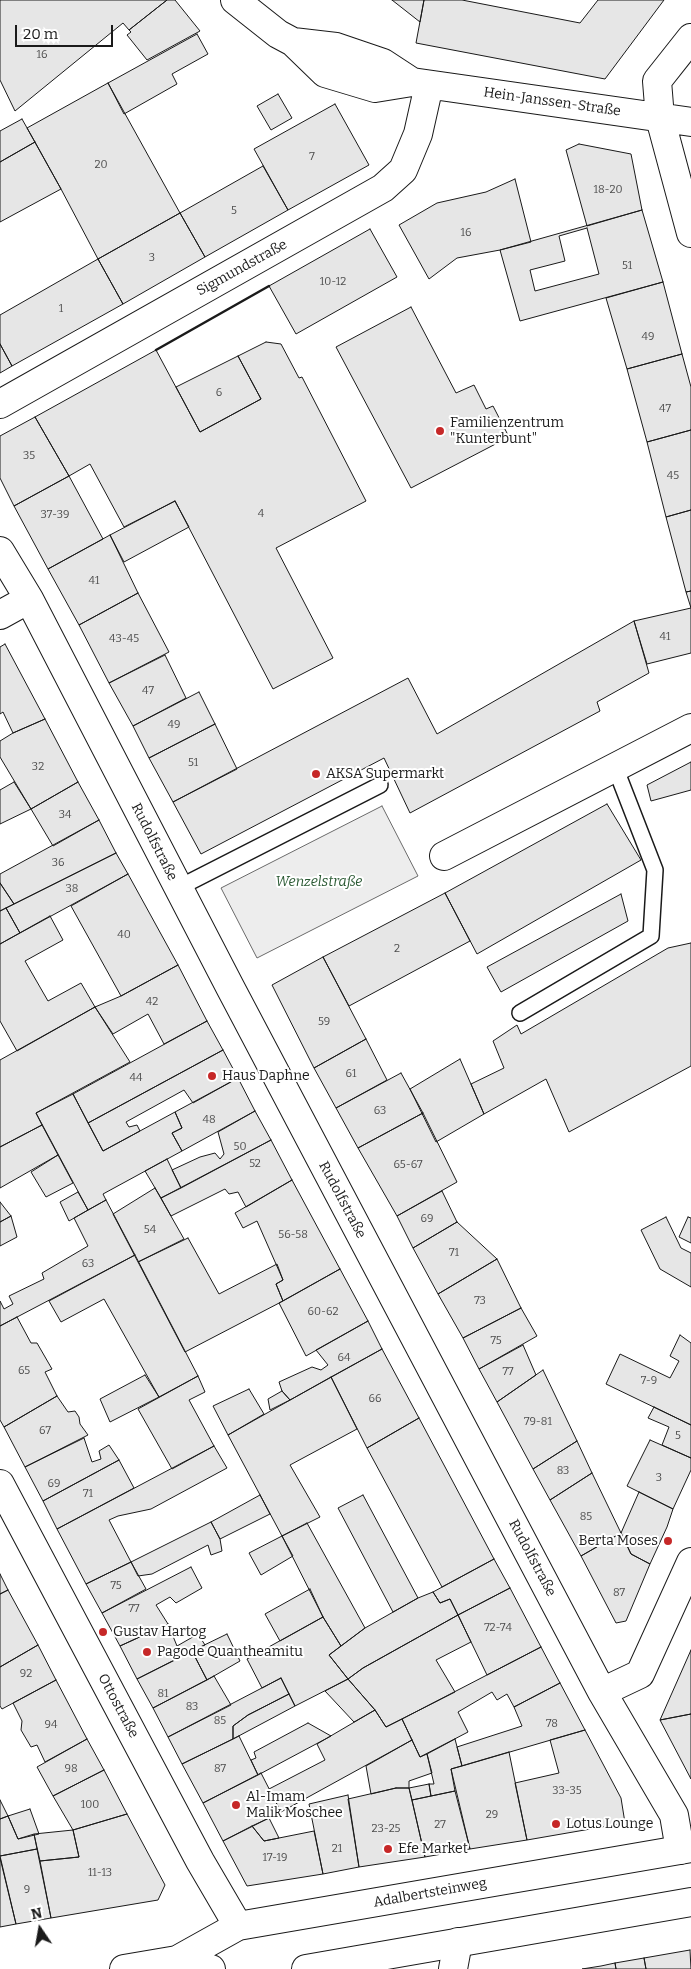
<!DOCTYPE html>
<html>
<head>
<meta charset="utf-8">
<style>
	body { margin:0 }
	#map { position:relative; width:691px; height:1969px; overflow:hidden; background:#fff; font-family:Bitter,serif }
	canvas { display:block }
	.north { position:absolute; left:15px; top:1904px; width:50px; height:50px; -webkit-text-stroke:4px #fff; paint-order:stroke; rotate:348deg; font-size:14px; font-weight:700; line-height:20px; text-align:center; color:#1a1a1a }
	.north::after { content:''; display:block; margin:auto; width:18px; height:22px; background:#1a1a1a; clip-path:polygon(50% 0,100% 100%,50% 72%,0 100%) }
	.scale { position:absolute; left:15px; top:25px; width:98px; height:22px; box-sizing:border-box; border:2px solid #1a1a1a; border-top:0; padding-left:6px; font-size:15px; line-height:18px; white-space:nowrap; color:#1a1a1a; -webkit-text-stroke:4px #fff; paint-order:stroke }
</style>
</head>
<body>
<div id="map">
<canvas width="691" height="1969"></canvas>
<div class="north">N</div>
<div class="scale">20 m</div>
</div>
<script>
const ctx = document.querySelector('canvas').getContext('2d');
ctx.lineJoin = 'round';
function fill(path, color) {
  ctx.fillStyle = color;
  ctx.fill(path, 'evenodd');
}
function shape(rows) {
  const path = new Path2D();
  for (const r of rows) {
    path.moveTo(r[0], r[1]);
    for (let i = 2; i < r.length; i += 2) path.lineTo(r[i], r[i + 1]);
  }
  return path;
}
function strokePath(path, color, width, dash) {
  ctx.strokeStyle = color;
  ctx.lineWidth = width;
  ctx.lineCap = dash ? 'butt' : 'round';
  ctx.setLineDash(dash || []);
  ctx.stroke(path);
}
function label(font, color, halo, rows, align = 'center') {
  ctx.font = font + ' Bitter,serif';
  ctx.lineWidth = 4;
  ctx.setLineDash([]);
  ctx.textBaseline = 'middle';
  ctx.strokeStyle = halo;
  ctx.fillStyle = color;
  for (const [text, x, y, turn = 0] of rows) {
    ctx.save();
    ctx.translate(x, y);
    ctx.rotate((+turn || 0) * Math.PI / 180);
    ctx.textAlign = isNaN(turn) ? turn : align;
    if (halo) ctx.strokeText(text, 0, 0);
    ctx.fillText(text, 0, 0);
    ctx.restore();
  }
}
const built = shape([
	[382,806,418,876,257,958,221,888,382,806]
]);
const building = shape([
	[0,0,167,0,129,30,123,23,15,111,0,80,0,0],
	[167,0,175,0,200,31,147,60,127,35,131,32,129,30,167,0],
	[392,0,424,0,420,22,392,0],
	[424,0,462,0,580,23,598,0,664,0,605,79,416,43,424,0],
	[197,34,208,54,172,74,177,84,124,114,108,83,197,34],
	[108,83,180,213,98,259,61,189,27,128,108,83],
	[278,94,292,118,271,130,257,106,278,94],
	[335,104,369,165,288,210,254,149,335,104],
	[22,119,35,142,0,162,0,131,22,119],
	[35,142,61,189,0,222,0,162,35,142],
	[579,144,631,154,642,210,587,226,566,150,579,144],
	[263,166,288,210,205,257,180,213,263,166],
	[515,179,531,242,500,250,457,258,429,279,399,225,437,203,486,192,515,179],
	[642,210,663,282,520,321,500,250,642,210],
	[587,228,599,274,535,291,530,270,565,261,559,236,587,228],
	[180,213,205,257,123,304,98,259,180,213],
	[370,229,397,277,296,334,269,286,370,229],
	[98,259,123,304,12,366,0,344,0,315,98,259],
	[663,282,682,354,627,369,606,298,663,282],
	[411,307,456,393,474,385,486,409,493,406,509,437,411,488,336,347,411,307],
	[266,342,281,344,299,378,302,377,366,501,276,548,333,658,273,689,175,501,124,527,90,464,69,476,35,417,156,350,200,432,261,399,238,356,266,342],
	[0,344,12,366,0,373,0,344],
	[682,354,691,387,691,430,647,442,627,369,682,354],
	[238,356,261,399,200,432,176,387,238,356],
	[35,417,69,476,14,506,0,478,0,436,35,417],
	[691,430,691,510,666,517,647,442,691,430],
	[69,476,103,539,48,569,14,506,69,476],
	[175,501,189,527,124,562,110,535,175,501],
	[691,510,691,591,686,592,666,517,691,510],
	[110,535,138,593,79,625,48,569,110,535],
	[691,591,691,653,647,664,634,621,691,608,686,592,691,591],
	[138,593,169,652,109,683,79,625,138,593],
	[634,621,649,673,597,702,600,711,410,813,384,758,201,854,173,802,408,678,437,734,634,621],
	[5,644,45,719,13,733,3,712,0,714,0,647,5,644],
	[165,655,186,698,133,726,109,683,165,655],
	[199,692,215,724,149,758,133,726,199,692],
	[45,719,78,782,31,809,0,757,0,741,13,733,45,719],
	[215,724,237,769,173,802,149,758,215,724],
	[691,762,691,790,651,801,647,785,691,762],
	[14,782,31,809,0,824,0,790,14,782],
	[78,782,99,820,53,846,31,809,78,782],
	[607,804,641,860,477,954,445,893,607,804],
	[99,820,116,853,14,904,0,883,0,874,99,820],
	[116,853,128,874,20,933,6,908,116,853],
	[128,874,178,965,121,996,71,906,128,874],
	[0,883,14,904,0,911,0,883],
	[445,893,470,941,349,1006,323,957,445,893],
	[621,894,628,921,501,992,487,967,621,894],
	[6,908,20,933,0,944,0,911,6,908],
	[50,916,63,940,25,961,48,1001,81,983,95,1007,17,1051,0,1021,0,944,50,916],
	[691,943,691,1066,569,1132,546,1079,484,1114,471,1084,504,1068,493,1041,517,1025,521,1034,668,948,691,943],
	[323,957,366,1039,314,1068,272,985,323,957],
	[178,965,207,1021,164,1044,148,1014,113,1034,95,1007,121,996,178,965],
	[95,1007,130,1062,36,1113,42,1125,0,1147,0,1060,95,1007],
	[207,1021,223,1050,88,1123,73,1094,207,1021],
	[366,1039,387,1080,336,1108,314,1068,366,1039],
	[223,1050,238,1078,193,1103,184,1090,126,1122,129,1127,137,1125,140,1131,103,1151,88,1123,223,1050],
	[460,1059,484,1114,436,1142,410,1089,460,1059],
	[401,1073,423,1113,358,1148,336,1108,401,1073],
	[238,1078,255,1111,182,1151,172,1133,182,1128,175,1112,238,1078],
	[73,1094,103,1151,175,1112,182,1128,172,1133,182,1151,103,1194,106,1200,88,1210,36,1113,73,1094],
	[255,1111,271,1140,181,1188,172,1170,200,1157,215,1153,220,1159,224,1154,218,1132,255,1111],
	[423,1113,457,1182,397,1216,358,1148,423,1113],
	[42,1125,58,1155,0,1188,0,1147,42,1125],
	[271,1140,292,1180,246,1207,238,1192,229,1194,225,1189,171,1216,161,1198,271,1140],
	[58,1155,73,1183,46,1197,31,1172,58,1155],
	[167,1159,181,1188,161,1198,145,1171,167,1159],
	[292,1180,340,1269,283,1301,276,1284,283,1280,257,1221,243,1228,235,1213,292,1180],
	[155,1188,184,1239,138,1262,113,1214,155,1188],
	[442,1191,457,1222,413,1248,397,1216,442,1191],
	[78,1192,88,1210,69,1221,60,1202,78,1192],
	[106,1200,135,1255,0,1326,0,1301,4,1309,13,1304,9,1296,44,1279,42,1273,88,1246,74,1218,106,1200],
	[0,1202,11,1216,0,1222,0,1202],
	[11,1216,17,1237,0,1246,0,1222,11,1216],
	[666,1217,681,1248,691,1253,691,1287,660,1269,641,1230,666,1217],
	[688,1217,691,1218,691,1243,679,1237,688,1217],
	[457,1222,497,1259,438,1294,413,1248,457,1222],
	[188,1238,219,1294,277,1264,283,1280,276,1284,283,1301,185,1352,138,1262,188,1238],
	[135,1255,198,1376,159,1397,104,1299,61,1322,49,1301,135,1255],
	[497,1259,521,1308,463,1338,438,1294,497,1259],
	[340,1269,368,1321,306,1356,279,1303,340,1269],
	[521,1308,537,1336,479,1369,463,1338,521,1308],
	[17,1317,31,1343,37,1343,52,1369,45,1372,57,1396,4,1427,0,1420,0,1326,17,1317],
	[368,1321,382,1349,290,1400,282,1391,279,1382,312,1367,321,1370,328,1365,316,1350,368,1321],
	[680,1335,691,1343,691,1425,606,1384,620,1354,670,1378,679,1361,670,1356,680,1335],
	[523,1345,536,1375,497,1402,479,1369,523,1345],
	[382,1349,419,1418,367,1448,331,1377,382,1349],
	[543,1370,577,1441,533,1469,497,1402,543,1370],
	[145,1375,159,1397,110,1422,100,1399,145,1375],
	[198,1376,205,1392,189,1400,214,1446,172,1469,138,1409,198,1376],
	[331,1377,357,1429,290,1465,320,1517,282,1536,228,1435,331,1377],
	[249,1389,264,1414,228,1435,213,1406,249,1389],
	[282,1391,290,1400,270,1410,268,1399,282,1391],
	[57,1396,68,1412,75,1411,79,1417,80,1424,88,1435,25,1467,4,1427,57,1396],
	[654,1407,691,1425,691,1458,662,1445,669,1427,648,1418,654,1407],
	[419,1418,494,1559,442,1587,367,1448,419,1418],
	[84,1438,92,1462,101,1459,99,1451,109,1445,119,1460,43,1501,25,1467,84,1438],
	[650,1440,691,1458,691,1470,673,1509,627,1486,650,1440],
	[577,1441,592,1473,550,1500,533,1469,577,1441],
	[214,1446,227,1468,151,1509,118,1516,109,1520,131,1562,86,1584,57,1529,214,1446],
	[119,1460,134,1488,57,1529,43,1501,119,1460],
	[592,1473,621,1533,581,1556,550,1500,592,1473],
	[639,1492,673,1509,667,1527,650,1564,631,1554,621,1533,639,1492],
	[260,1495,270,1514,220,1539,211,1522,260,1495],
	[363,1495,418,1598,393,1612,338,1508,363,1495],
	[211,1522,220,1539,222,1551,211,1555,208,1545,152,1574,138,1576,131,1562,211,1522],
	[307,1523,365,1628,341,1646,323,1617,282,1536,307,1523],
	[621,1533,631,1554,650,1564,626,1621,616,1623,581,1556,621,1533],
	[282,1536,293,1556,261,1575,249,1553,282,1536],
	[494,1559,510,1588,458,1615,450,1599,440,1603,433,1592,494,1559],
	[131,1562,146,1589,102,1613,86,1584,131,1562],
	[191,1567,202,1588,176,1603,170,1597,156,1605,168,1624,120,1646,102,1613,191,1567],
	[0,1574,8,1590,0,1594,0,1574],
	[510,1588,541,1647,487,1675,458,1615,510,1588],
	[310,1589,323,1617,280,1641,265,1614,310,1589],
	[8,1590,38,1645,0,1667,0,1594,8,1590],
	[433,1592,440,1603,450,1599,458,1615,363,1668,348,1679,329,1655,365,1628,418,1598,433,1592],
	[458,1615,471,1642,436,1660,455,1692,386,1727,375,1710,348,1679,363,1668,458,1615],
	[323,1617,341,1646,329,1655,348,1679,295,1706,281,1678,262,1688,247,1659,323,1617],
	[168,1624,177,1646,198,1634,205,1645,137,1679,120,1646,168,1624],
	[227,1634,240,1661,207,1680,192,1651,227,1634],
	[38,1645,56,1680,2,1709,0,1706,0,1667,38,1645],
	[541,1647,560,1683,514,1707,507,1694,497,1700,492,1692,458,1712,468,1732,420,1757,402,1719,541,1647],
	[691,1650,691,1714,660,1720,691,1650],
	[192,1651,207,1680,153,1708,137,1679,192,1651],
	[214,1676,231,1705,168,1737,153,1708,214,1676],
	[281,1678,289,1694,248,1715,233,1726,233,1739,182,1764,168,1737,281,1678],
	[348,1679,375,1710,354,1722,325,1691,348,1679],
	[56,1680,87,1739,45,1762,37,1745,31,1747,21,1730,22,1721,13,1703,56,1680],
	[560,1683,585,1730,462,1766,457,1747,522,1726,514,1707,560,1683],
	[289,1694,295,1706,233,1739,233,1726,248,1715,289,1694],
	[375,1710,386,1727,402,1719,412,1740,281,1812,269,1789,325,1760,317,1744,375,1710],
	[691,1714,691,1779,660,1720,691,1714],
	[308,1723,331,1736,258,1775,251,1760,256,1758,254,1752,308,1723],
	[585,1730,621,1798,625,1823,527,1840,515,1783,559,1773,550,1740,585,1730],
	[239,1736,258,1775,203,1803,182,1764,239,1736],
	[87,1739,104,1770,53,1796,37,1767,87,1739],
	[455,1739,462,1766,451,1769,455,1791,431,1796,429,1784,434,1784,427,1754,455,1739],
	[412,1740,420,1757,427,1754,432,1773,409,1781,409,1788,396,1788,371,1794,366,1766,412,1740],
	[509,1752,527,1840,470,1849,451,1769,509,1752],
	[104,1770,127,1814,73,1830,53,1796,104,1770],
	[261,1773,281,1812,223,1841,203,1803,261,1773],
	[429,1784,431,1796,412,1800,409,1788,429,1784],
	[396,1788,409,1788,425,1857,359,1867,348,1799,396,1788],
	[455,1791,470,1849,425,1857,412,1800,455,1791],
	[348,1795,359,1867,323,1874,309,1804,348,1795],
	[0,1800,8,1816,0,1819,0,1800],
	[30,1809,39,1834,18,1839,8,1816,30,1809],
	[127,1814,165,1885,158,1900,51,1918,40,1861,79,1857,73,1830,127,1814],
	[8,1816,18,1839,34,1834,37,1849,0,1856,0,1819,8,1816],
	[269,1818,279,1838,264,1841,252,1826,269,1818],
	[252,1826,264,1841,314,1831,323,1874,247,1886,223,1841,252,1826],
	[73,1830,79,1857,40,1861,34,1834,73,1830],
	[37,1849,51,1918,16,1924,0,1856,37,1849],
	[0,1858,16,1924,0,1927,0,1858],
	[690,1950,691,1969,646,1969,644,1958,690,1950],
	[644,1958,646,1969,616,1969,615,1963,644,1958],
	[615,1963,616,1969,582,1969,601,1966,615,1963]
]);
const service = shape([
	[178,888,380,785],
	[520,1013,651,936,655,870,615,767]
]);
const minor = shape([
	[235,0,278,34,293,42,325,73,375,88,412,82,691,122],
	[691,38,657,81,660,118,691,233],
	[293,42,336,47,383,63,412,82],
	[0,404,383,188,403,170,418,134,429,85],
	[0,551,29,599,230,987,602,1692,674,1815,680,1850],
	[0,615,29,599],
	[444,856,691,728],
	[0,1484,200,1861,238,1926],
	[602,1692,640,1674,691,1562],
	[453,1969,458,1942]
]);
const primary = shape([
	[177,1960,211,1969],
	[124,1969,177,1960,238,1926,691,1848],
	[306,1969,691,1902]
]);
const wall = shape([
	[156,350,269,286]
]);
const markers = [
	[440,431,5,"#c62828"],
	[316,774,5,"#c62828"],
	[212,1076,5,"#c62828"],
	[668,1541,5,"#c62828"],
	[103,1632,5,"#c62828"],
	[147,1652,5,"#c62828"],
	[236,1805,5,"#c62828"],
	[556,1824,5,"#c62828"],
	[388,1849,5,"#c62828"]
];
const numberNames = [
	["16",42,55],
	["7",312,157],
	["20",101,165],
	["18-20",608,190],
	["5",234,211],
	["16",466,233],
	["3",152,258],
	["51",627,266],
	["10-12",333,282],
	["1",61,309],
	["49",648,337],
	["6",219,393],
	["47",665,409],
	["35",29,456],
	["45",673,476],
	["4",261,514],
	["37-39",55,515],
	["41",94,581],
	["41",665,637],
	["43-45",124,639],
	["47",148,691],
	["49",174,725],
	["51",193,763],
	["32",38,767],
	["34",65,815],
	["36",58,863],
	["38",72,889],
	["40",124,935],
	["2",397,949],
	["42",152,1002],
	["59",324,1022],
	["61",351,1074],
	["44",136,1078],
	["63",380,1111],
	["48",209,1120],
	["50",240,1147],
	["52",255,1164],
	["65-67",408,1165],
	["69",427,1219],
	["54",150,1230],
	["56-58",293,1235],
	["71",454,1253],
	["63",88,1264],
	["73",480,1301],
	["60-62",323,1312],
	["75",496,1341],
	["64",344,1358],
	["65",24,1371],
	["77",508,1372],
	["7-9",649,1381],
	["66",375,1399],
	["79-81",538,1422],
	["67",45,1431],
	["5",678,1436],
	["83",563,1471],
	["3",659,1478],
	["69",54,1484],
	["71",88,1494],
	["85",586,1517],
	["75",116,1586],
	["87",619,1593],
	["77",134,1609],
	["72-74",498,1628],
	["92",26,1674],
	["81",163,1694],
	["83",192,1707],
	["85",220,1721],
	["78",552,1724],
	["94",51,1725],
	["98",71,1769],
	["87",220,1769],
	["33-35",567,1791],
	["100",90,1805],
	["29",492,1815],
	["27",440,1825],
	["23-25",386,1829],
	["21",337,1849],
	["17-19",275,1858],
	["11-13",100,1873],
	["9",27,1890]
];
const streetNames = [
	["Hein-Janssen-Straße",552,102,8],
	["Sigmundstraße",242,268,-29],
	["Rudolfstraße",154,842,63],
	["Rudolfstraße",342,1200,62],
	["Rudolfstraße",532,1558,62],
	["Ottostraße",118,1706,62],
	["Adalbertsteinweg",430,1893,-10]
];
const poiNames = [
	["Familienzentrum",450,423],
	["\"Kunterbunt\"",450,439],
	["AKSA Supermarkt",326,774],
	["Haus Daphne",222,1076],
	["Berta Moses",658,1541,"right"],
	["Gustav Hartog",113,1632],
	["Pagode Quantheamitu",157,1652],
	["Al-Imam",246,1797],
	["Malik Moschee",246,1813],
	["Lotus Lounge",566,1824],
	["Efe Market",398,1849]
];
const parkNames = [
	["Wenzelstraße",319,882]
];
fill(built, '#ededed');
strokePath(built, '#6a6a6a', 1);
fill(building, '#e6e6e6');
strokePath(building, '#1a1a1a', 1);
strokePath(service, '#1a1a1a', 18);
strokePath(minor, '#1a1a1a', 30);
strokePath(primary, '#1a1a1a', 30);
strokePath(service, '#fff', 15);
strokePath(minor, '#fff', 28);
strokePath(primary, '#fff', 28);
strokePath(wall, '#1a1a1a', 2.5);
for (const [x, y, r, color] of markers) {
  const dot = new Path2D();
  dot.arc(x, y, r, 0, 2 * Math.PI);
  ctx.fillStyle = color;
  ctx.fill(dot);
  strokePath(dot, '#fff', 2);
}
label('11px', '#4d4d4d', null, numberNames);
label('14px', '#1a1a1a', '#fff', streetNames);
label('14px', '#1a1a1a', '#fff', poiNames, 'left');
label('italic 14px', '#2b5a34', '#fff', parkNames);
</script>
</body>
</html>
